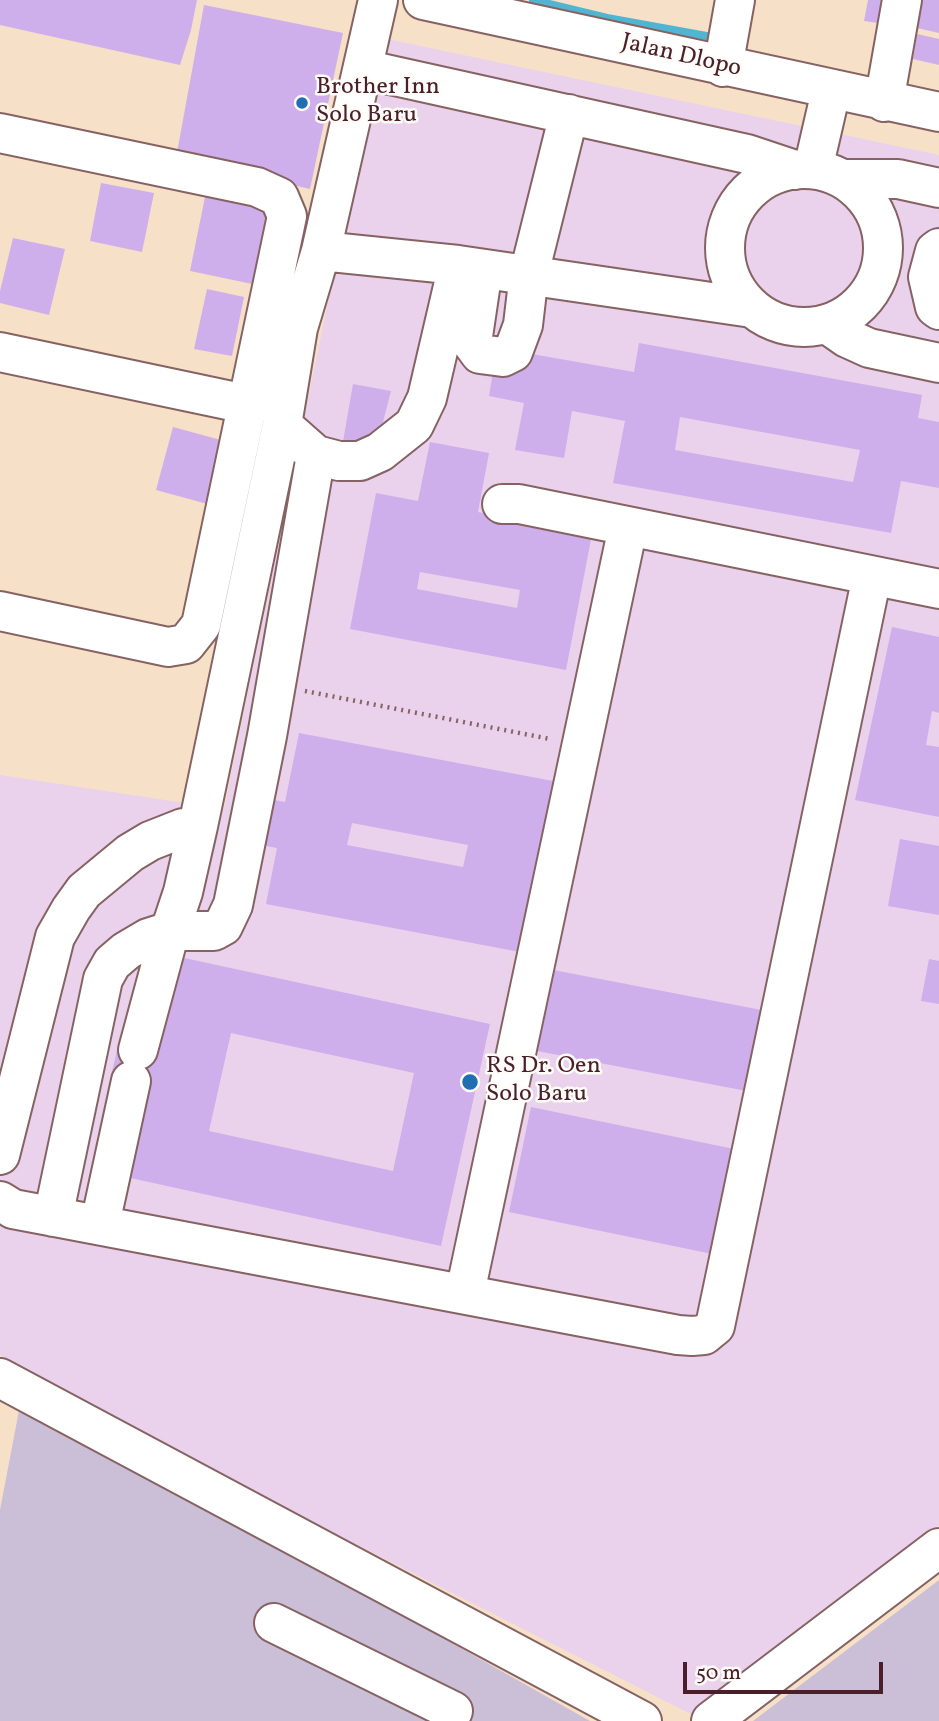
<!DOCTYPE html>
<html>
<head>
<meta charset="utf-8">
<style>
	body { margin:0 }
	#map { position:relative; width:939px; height:1721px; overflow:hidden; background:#f6e0c7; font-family:Vollkorn,serif }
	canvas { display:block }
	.scale { position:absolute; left:683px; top:1662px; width:200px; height:32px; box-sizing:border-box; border:4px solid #4a1f2b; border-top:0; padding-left:9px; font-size:21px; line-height:24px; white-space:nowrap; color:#4a1f2b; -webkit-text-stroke:5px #fdfcf7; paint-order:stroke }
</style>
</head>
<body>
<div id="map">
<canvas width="939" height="1721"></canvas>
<div class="scale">50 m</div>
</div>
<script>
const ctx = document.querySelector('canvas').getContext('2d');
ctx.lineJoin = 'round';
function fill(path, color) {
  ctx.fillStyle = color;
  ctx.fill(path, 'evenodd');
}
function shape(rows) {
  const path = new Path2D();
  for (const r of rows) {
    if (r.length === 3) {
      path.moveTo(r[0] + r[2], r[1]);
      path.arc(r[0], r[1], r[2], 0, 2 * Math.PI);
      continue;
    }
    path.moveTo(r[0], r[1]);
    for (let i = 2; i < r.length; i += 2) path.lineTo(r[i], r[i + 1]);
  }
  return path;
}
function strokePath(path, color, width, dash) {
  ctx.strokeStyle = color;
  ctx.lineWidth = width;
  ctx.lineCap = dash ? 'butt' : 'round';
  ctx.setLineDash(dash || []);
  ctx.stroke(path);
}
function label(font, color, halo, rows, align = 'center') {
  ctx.font = font + ' Vollkorn,serif';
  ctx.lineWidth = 5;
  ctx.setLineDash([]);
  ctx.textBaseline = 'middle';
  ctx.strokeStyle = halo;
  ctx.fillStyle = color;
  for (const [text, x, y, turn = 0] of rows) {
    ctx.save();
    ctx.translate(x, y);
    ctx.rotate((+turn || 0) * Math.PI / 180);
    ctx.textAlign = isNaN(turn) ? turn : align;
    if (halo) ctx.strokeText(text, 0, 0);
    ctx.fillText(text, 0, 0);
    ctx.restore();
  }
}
const built = shape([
	[382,38,939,155,939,1525,695,1716,237,1484,0,1355,0,775,224,809]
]);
const industrial = shape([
	[21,1400,590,1721,0,1721,0,1510],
	[939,1580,939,1721,753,1721]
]);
const stream = shape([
	[533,0,607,18,712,37]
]);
const building = shape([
	[0,0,197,0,191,30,180,65,0,25],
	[868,0,890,0,885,24,864,21],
	[923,0,939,0,939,33,917,28],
	[204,5,343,33,310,189,176,158],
	[917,34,939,39,939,65,913,59],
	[101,183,154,193,142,252,90,241],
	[206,192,273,205,257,285,190,271],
	[13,238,65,249,49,315,0,303,0,291],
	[207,289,244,297,232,356,194,349],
	[639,343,922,395,918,418,939,422,939,488,901,481,891,533,613,483,625,421,572,411,564,458,515,450,524,403,489,396,495,360,530,366,532,354,634,372],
	[680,417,860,450,853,482,675,450],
	[353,384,391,391,375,453,341,453],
	[173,427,228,442,211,505,156,490],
	[430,442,489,453,478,512,592,534,566,670,350,629,376,493,418,501],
	[420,572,520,590,517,608,417,589],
	[892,627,939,637,939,713,932,711,926,745,939,747,939,817,855,800],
	[299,733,553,781,520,952,266,904,277,848,250,843,258,797,285,802],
	[352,823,468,845,463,867,347,845],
	[900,839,939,846,939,915,888,906],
	[175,956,490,1024,441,1246,126,1177,146,1084,111,1076,118,1046,153,1054],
	[231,1033,414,1073,393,1171,209,1131],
	[929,959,939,961,939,1004,921,1001],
	[548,969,772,1012,757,1093,532,1050],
	[531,1107,739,1150,717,1255,509,1212]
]);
const path = shape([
	[305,691,550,739]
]);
const minor = shape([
	[378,0,321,251,458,265],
	[423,0,939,112],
	[723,67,735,0],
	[363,69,747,154,795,170],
	[884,102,902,0],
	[0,133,257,187,279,197,287,216,201,625,186,644,168,647,0,611],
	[813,169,831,91],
	[804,248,79],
	[843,179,898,179,939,188],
	[939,248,935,251,928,277,935,307,939,310],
	[483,269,472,343,480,354,503,357,513,352,523,325,529,274,569,114],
	[827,324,847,338,869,348,939,363],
	[0,352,246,404],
	[282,425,298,328,321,251],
	[502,504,519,504,939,589],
	[138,1050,170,931,214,931,223,926,233,905,267,736,316,455],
	[0,1155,55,937,71,909,84,891,130,853,150,841,183,828,198,826,282,425,316,455,339,461,360,461,380,452,414,425,427,398,458,265,752,308],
	[0,1201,13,1209,678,1335,692,1336,704,1335,715,1326,872,576],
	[53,1217,103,979,112,963,126,951,148,938,170,931,183,892,198,826],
	[100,1224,131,1081],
	[465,1293,628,527],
	[0,1378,642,1721],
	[274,1623,453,1711],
	[711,1721,939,1548]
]);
const markers = [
	[302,103,7,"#1f6fb2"],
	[470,1082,9,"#1f6fb2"]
];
const streetNames = [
	["Jalan Dlopo",681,57,13]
];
const poiNames = [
	["Brother Inn",316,89],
	["Solo Baru",316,117],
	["RS Dr. Oen",486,1068],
	["Solo Baru",486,1096]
];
fill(built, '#ead1ec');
fill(industrial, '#cabfd6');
strokePath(stream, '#51b4d0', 8);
fill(building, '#cfafeb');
strokePath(minor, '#866362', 42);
strokePath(path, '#866362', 4.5, [2, 5]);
strokePath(minor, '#fff', 38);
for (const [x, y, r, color] of markers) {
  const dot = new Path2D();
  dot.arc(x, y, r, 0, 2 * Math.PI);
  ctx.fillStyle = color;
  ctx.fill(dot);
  strokePath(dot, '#fdfcf7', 2.5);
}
label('24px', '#4a1f2b', '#fdfcf7', streetNames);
label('24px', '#4a1f2b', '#fdfcf7', poiNames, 'left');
</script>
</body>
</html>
